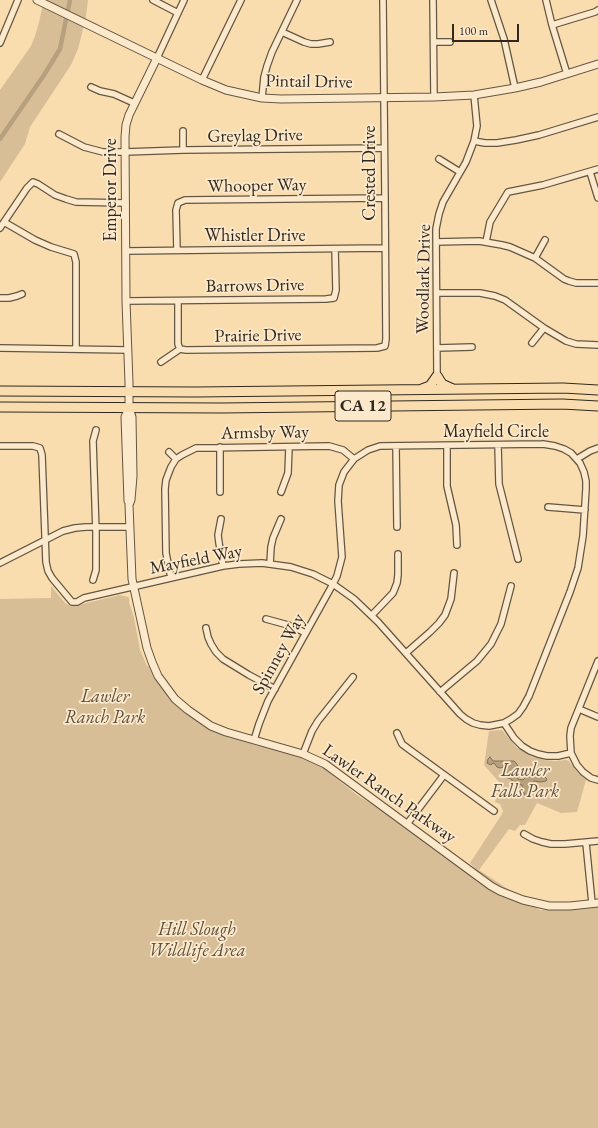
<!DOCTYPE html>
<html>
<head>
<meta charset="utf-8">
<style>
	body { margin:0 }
	#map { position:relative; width:598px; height:1128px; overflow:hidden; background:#faddaf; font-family:"EB Garamond",serif }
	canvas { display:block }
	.scale { position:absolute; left:452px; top:24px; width:67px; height:18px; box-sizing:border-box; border:2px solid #31291f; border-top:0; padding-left:5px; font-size:12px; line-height:14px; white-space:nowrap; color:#31291f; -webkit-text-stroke:3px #fce9cb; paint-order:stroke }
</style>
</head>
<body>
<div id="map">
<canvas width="598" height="1128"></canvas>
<div class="scale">100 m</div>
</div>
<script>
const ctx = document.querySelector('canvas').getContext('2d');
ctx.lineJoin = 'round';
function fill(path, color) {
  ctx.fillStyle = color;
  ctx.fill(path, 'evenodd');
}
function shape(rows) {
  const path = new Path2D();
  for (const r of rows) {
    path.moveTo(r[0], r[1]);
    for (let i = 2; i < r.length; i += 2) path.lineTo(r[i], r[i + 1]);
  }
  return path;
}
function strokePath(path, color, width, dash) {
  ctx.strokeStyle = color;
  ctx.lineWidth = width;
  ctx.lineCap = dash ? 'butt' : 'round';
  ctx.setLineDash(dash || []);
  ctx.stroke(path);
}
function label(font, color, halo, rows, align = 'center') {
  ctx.font = font + ' "EB Garamond",serif';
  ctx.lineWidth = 3.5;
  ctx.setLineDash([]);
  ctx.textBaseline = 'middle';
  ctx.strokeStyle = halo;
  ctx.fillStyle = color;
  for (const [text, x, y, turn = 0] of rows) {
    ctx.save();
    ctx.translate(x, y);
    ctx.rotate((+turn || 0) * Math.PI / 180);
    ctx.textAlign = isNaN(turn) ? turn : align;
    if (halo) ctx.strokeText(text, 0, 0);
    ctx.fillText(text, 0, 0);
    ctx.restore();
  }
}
const green = shape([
	[44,0,88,0,86,17,78,49,71,65,30,127,25,144,0,182,0,90,31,46,35,36,39,22],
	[51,586,65,603,69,605,74,606,120,595,128,597,129,598,129,602,134,618,140,650,144,659,147,666,156,667,164,688,199,715,255,745,311,758,357,795,434,842,476,869,470,863,502,814,503,811,500,804,495,802,499,782,484,765,489,731,502,730,516,747,530,756,545,760,555,761,566,760,569,761,578,773,586,780,577,812,561,813,537,803,525,825,520,825,515,831,509,829,479,870,540,910,598,906,598,1128,0,1128,0,599,51,598]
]);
const water = shape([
	[490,757,493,761,514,761,516,763,518,766,515,774,518,779,523,780,527,776,528,771,529,770,532,770,545,777,547,779,546,781,541,782,534,781,532,784,532,793,529,797,526,797,524,794,522,785,514,783,511,779,505,777,506,769,504,767,500,768,497,767,495,764,493,763,491,765,487,763,488,759,490,757]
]);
const canal = shape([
	[0,139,44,75,60,49,70,0]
]);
const minor = shape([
	[153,0,178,13],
	[433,0,434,97],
	[491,0,504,39,515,88],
	[546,0,552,25,567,74],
	[552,25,595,12,598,10],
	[282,32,304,42,311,44,318,44,330,42],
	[434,42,450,42],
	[0,43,18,0],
	[157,58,184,0],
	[202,80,241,0],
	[91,87,100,91,114,94,134,103],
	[262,98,264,77,267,66,272,52,297,0],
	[183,131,183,150],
	[59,134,84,147,103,152,125,152,183,150,384,148],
	[474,141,485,143,497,143,516,140,539,135,598,117],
	[439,159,460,172],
	[590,172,598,198],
	[4,222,35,240,51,247,74,254,76,262,76,349],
	[0,228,27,188,33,182,38,184,55,195,66,199,76,202,126,203],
	[436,242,479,241,502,245,510,247,535,258,564,279,569,281,576,283,598,283],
	[486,242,490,222,508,192,543,185,598,169],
	[177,250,176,210,178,203,185,200,385,198],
	[126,251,385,248],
	[535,258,545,240],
	[437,293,480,293,495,296,505,300,544,328,566,341,576,344,598,345],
	[0,298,9,298,17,296,22,294],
	[126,301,326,299,334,298,336,290,335,249],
	[178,301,178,344,180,349,186,350,377,348,385,346,386,339,385,198,383,0],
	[532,343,544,328],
	[0,348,128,350],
	[437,348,472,347],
	[161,362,180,349],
	[437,376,436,229,439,214,443,202,466,162,474,141,477,126,474,95],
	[543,444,555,446,564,449,571,453,580,463,584,472,586,481,586,489,583,536,578,568,570,592,529,696,523,707,518,714,511,719,504,723,489,726,480,725,473,723,466,719,460,714,378,622,354,599,333,584,337,576,342,557,338,501,339,485,344,472,354,459,368,450,380,446,543,444],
	[498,445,499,484,518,559],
	[0,446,33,446,40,448,42,455,46,562,48,571,52,578,72,602,77,602,84,598,223,566,239,564,262,563,291,567,313,574,333,584,268,701,259,724,254,740],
	[396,446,397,527],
	[447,446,447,486,456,525,457,545],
	[220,447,220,492],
	[169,452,176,459],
	[577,459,590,451,598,448],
	[281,492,288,473,289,447],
	[548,507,585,510],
	[221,519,218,535,219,543,223,566],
	[0,563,63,531,75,528,86,527,130,527],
	[270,564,271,547,273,538,281,519],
	[171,578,166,553,165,489,166,480,171,467,176,459,182,455,196,448,204,448,329,446,343,450,354,459],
	[93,580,96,570,96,533,93,441,96,430],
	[372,615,393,593,397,583,398,575,398,554],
	[266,619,288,625,306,633],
	[206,628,208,637,211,644,216,652,223,659,249,675,275,689],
	[406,653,430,632,439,623,445,615,451,599,454,573],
	[598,661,571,728,570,736,571,753,577,765,583,772,591,778,598,780],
	[440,692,477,661,491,644,501,624,511,586],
	[579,709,598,717],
	[504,723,514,738,522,746,530,751,538,754,547,756,558,756,571,753],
	[397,733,402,744,410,750,494,811],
	[303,754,312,731,318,721,353,677],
	[407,824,444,775],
	[524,834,533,839,542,842,551,844,565,844,598,841],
	[586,843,592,903]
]);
const tertiary = shape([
	[37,0,202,80,226,90,262,98,281,99,434,97,474,95,515,88,541,82,598,64],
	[129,408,132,417,133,476,131,500,129,505,132,579,147,648,152,662,158,676,175,699,188,710,211,726,226,732,303,754,325,764,491,886,500,891,523,900,549,906,570,906,598,903],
	[128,501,125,417,129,408,129,383,126,301,125,137,126,125,129,115,157,58]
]);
const trunk = shape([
	[422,389,430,386,437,376,442,384,453,389],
	[0,391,196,392,563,388,598,390],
	[0,407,222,408,562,404,598,406]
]);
const shields = [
	[363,406,56]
];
const shieldNames = [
	["CA 12",363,406]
];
const streetNames = [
	["Pintail Drive",309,82,1],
	["Greylag Drive",255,136,-1],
	["Crested Drive",370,173,-90],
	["Whooper Way",257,186,-1],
	["Emperor Drive",111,190,-90],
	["Whistler Drive",255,236],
	["Woodlark Drive",424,279,-89],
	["Barrows Drive",255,286,-1],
	["Prairie Drive",258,336,-1],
	["Mayfield Circle",496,432],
	["Armsby Way",265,433,-1],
	["Mayfield Way",196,560,-11],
	["Spinney Way",279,654,-61],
	["Lawler Ranch Parkway",389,794,35]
];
const parkNames = [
	["Lawler",105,697],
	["Ranch Park",105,718],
	["Lawler",525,771],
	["Falls Park",525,792],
	["Hill Slough",197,930],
	["Wildlife Area",197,951]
];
fill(green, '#d8be97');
fill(water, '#b6a07e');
strokePath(water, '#817058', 1);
strokePath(canal, '#b6a07e', 4.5);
strokePath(minor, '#635643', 8);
strokePath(tertiary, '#635643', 9);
strokePath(trunk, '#31291f', 11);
strokePath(minor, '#fce9cb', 5.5);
strokePath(tertiary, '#fce9cb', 7);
strokePath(trunk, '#faddaf', 9);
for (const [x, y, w] of shields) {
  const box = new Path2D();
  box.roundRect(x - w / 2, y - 15, w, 30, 3);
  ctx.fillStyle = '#fce9cb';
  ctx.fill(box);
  strokePath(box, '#31291f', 1);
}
label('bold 17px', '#31291f', null, shieldNames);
label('18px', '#31291f', '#fce9cb', streetNames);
label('italic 18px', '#5b4e3d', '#fce9cb', parkNames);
</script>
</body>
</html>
